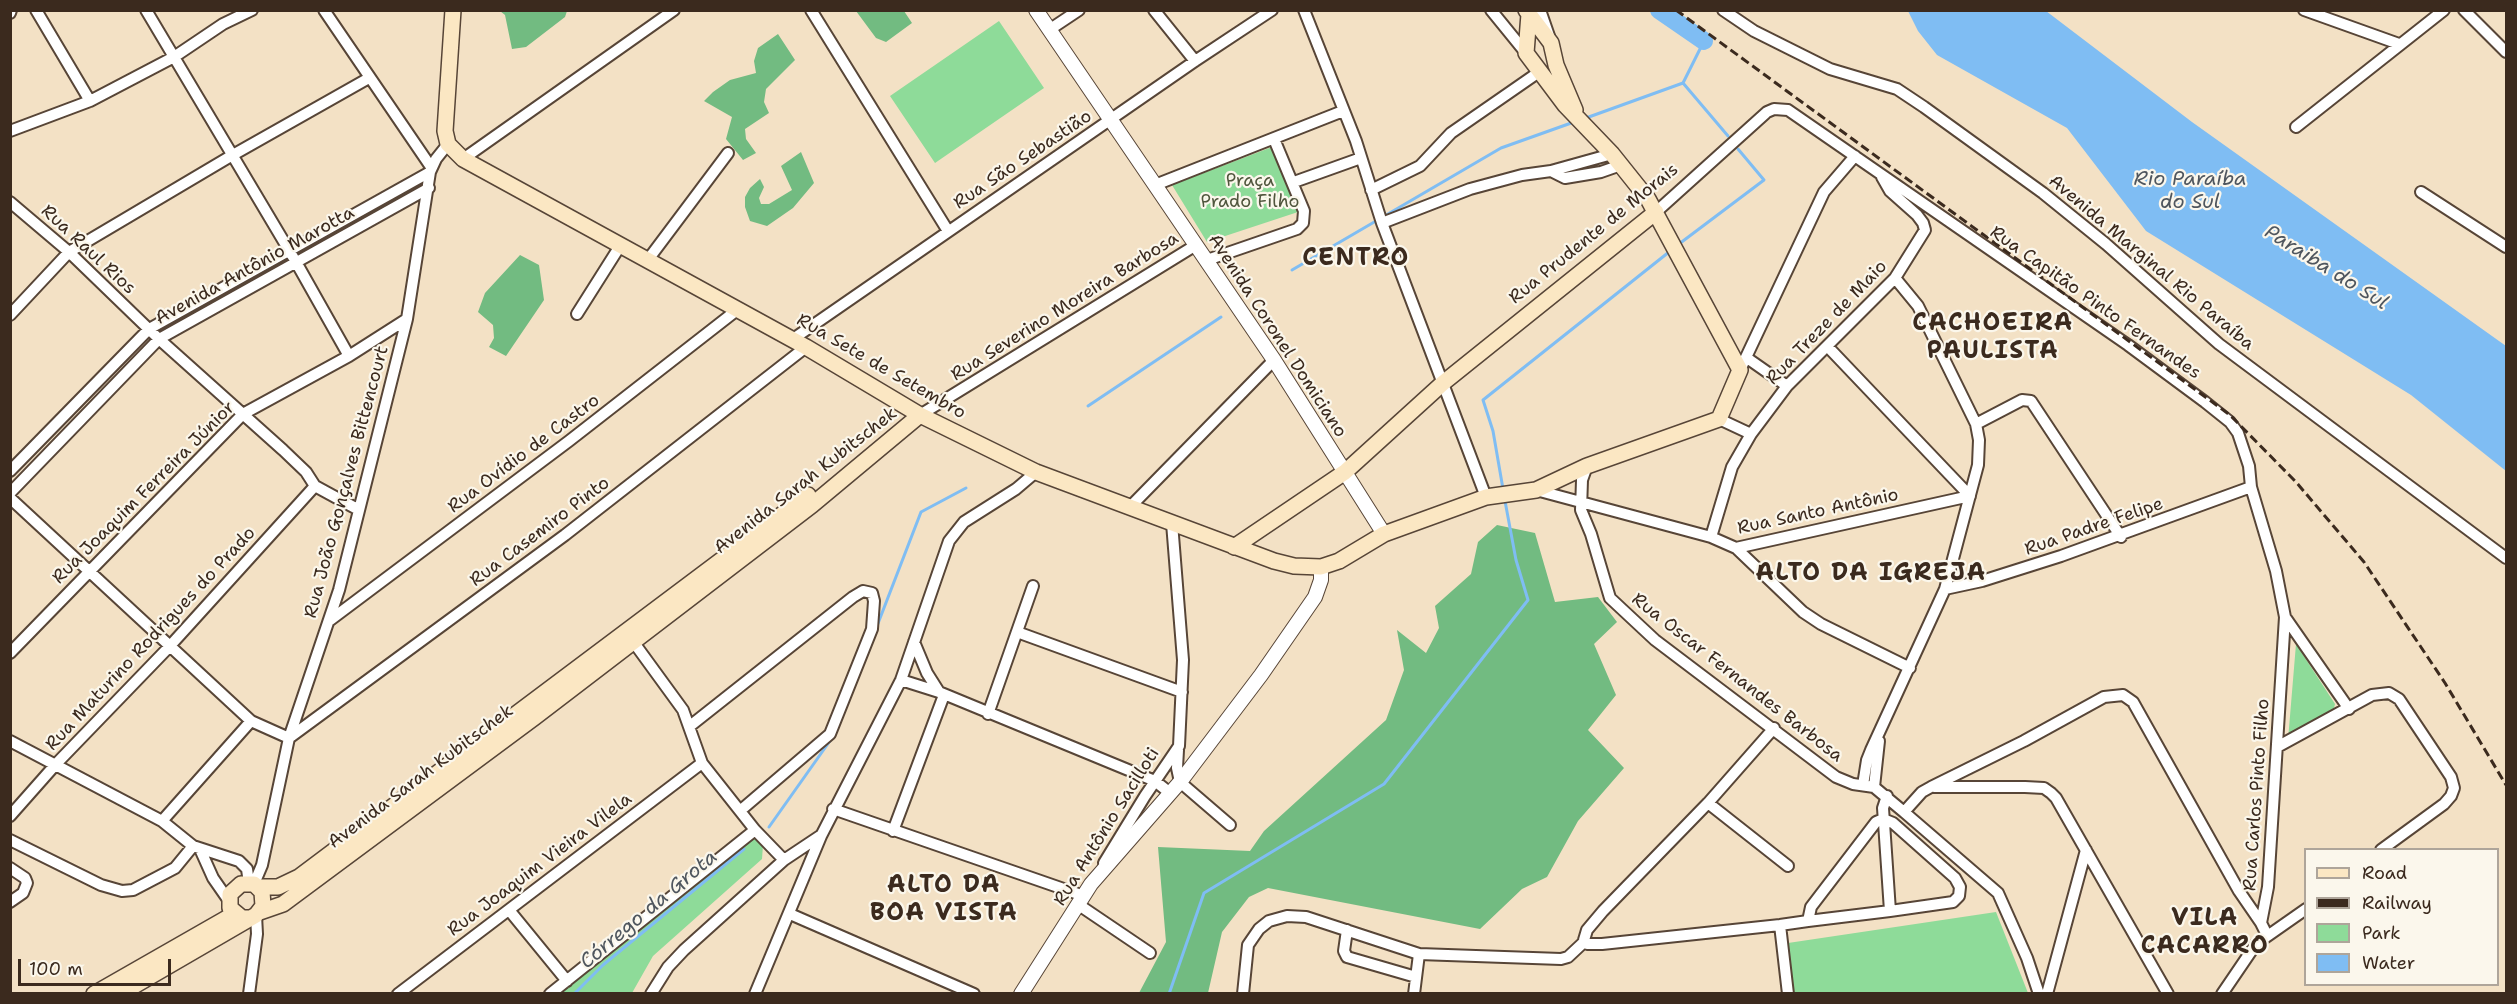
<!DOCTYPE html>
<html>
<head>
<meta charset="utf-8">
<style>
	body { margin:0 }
	#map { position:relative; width:2517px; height:1004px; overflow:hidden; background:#f3e1c5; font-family:"Shantell Sans",sans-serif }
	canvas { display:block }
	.frame { position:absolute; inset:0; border:12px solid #3b2a1e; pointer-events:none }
	.legend { position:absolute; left:2304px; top:848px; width:195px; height:138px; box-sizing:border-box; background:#fbf7ec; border:2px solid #aea59a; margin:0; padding:8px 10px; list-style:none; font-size:18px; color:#3b2a1e }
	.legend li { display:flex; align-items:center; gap:12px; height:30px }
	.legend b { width:30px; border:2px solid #aea59a }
	.scale { position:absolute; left:18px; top:959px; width:153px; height:27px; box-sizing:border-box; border:3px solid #3b2a1e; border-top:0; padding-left:8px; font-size:18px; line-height:21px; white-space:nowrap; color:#3b2a1e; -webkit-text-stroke:4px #fbf7ec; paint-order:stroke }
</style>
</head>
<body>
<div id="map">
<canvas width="2517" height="1004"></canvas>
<div class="frame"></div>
<ul class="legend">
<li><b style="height:8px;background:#fbe7c3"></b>Road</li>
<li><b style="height:8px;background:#3b2a1e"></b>Railway</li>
<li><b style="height:16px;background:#8edb99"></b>Park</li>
<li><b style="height:16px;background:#7fbdf3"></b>Water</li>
</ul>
<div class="scale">100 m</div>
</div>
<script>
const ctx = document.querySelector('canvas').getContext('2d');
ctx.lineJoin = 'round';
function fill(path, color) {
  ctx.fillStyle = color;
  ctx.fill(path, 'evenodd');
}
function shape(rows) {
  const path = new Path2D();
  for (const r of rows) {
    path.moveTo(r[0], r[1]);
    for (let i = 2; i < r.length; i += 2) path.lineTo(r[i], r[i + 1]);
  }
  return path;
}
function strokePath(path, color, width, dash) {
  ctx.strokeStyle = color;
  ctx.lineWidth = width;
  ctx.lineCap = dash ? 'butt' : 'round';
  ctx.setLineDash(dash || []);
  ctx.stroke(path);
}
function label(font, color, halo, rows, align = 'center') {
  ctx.font = font + ' "Shantell Sans",sans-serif';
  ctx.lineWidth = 4.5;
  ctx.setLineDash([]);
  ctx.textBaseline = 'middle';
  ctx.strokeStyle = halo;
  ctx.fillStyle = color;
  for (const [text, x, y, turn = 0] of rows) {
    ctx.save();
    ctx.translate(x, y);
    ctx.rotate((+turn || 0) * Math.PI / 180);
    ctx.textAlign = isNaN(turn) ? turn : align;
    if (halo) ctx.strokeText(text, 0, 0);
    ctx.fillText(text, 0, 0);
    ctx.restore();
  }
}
const green = shape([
	[999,21,1044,88,935,163,890,96],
	[1272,147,1288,179,1298,212,1207,242,1172,185],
	[2296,644,2335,704,2333,712,2288,740],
	[752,837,763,845,762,859,653,956,632,993,560,994],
	[1996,912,2028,993,1794,993,1788,943]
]);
const forest = shape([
	[500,11,567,11,565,17,526,47,512,49,505,15],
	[856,11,904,11,912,23,886,42,876,38],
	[778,34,795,60,766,89,764,102,769,113,745,129,746,139,756,153,743,160,726,139,732,117,704,101,713,92,730,80,756,73,754,61,758,48],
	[801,152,814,183,793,208,767,226,750,221,745,207,745,197,750,188,760,179,764,187,759,198,761,204,769,204,792,190,781,166],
	[520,255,539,265,544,300,506,356,489,347,494,338,493,325,478,312,485,293],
	[1497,525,1535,533,1555,602,1598,597,1617,622,1594,644,1616,695,1588,730,1624,768,1578,821,1547,877,1522,889,1480,929,1268,888,1249,897,1222,932,1208,993,1139,993,1166,942,1158,847,1250,851,1264,831,1386,720,1404,670,1397,630,1426,653,1439,628,1435,606,1471,574,1478,542]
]);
const water = shape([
	[1908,11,2046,11,2192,122,2506,346,2506,471,2411,395,2146,231,2067,128,1937,55,1918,31]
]);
const stream = shape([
	[1683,83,1728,136],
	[1586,118,1683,83,1704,41],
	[1679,244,1764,180,1738,149],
	[1292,270,1501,148,1574,122],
	[1088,406,1221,317],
	[1503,489,1493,431,1483,400,1669,252],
	[877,626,921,512,966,488],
	[769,827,832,738],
	[574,994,603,965,744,849],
	[1169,994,1204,893,1384,784,1528,600,1516,560,1505,501]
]);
const river = shape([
	[1659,10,1704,41]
]);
const minor = shape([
	[36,10,90,101],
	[146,10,296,262,349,356],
	[324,10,431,167],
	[811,10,948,231],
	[1154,10,1195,61],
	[1304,10,1356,141,1382,223,1486,497],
	[1491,10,1526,53],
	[1540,10,1549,36],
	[1723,10,1754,31,1830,69,1897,89,1924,107,2043,193,2106,244,2219,344,2506,558],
	[2304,10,2399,44],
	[2464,10,2506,52],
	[10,13,11,10],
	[1049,30,1079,10],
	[2296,127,2444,10],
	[10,131,90,101,174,57,223,24,252,10],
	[1612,154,1551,171,1565,178,1601,172,1621,165],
	[463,159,674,10],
	[1294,182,1361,158],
	[1155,185,1343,111],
	[1371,190,1420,166,1451,133,1539,72],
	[2421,192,2506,247],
	[10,202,69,252,159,339,283,450,306,472,315,486,359,510],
	[1656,212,1767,112,1774,109,1788,110,2128,345,2205,402,2230,422,2238,433,2249,466,2251,487,2276,571,2285,617,2268,887,2261,923,2267,935],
	[1382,223,1470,189,1522,175,1551,171],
	[1207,260,1297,229,1303,223,1304,211,1274,139],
	[647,261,728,153],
	[577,314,620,246],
	[10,315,69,252,231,156,369,78],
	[793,339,1195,61,1272,10],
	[1828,347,1970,496],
	[1747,358,1787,386],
	[1740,370,1824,192,1855,156],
	[920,415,1196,245],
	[1719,419,1751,434],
	[1976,424,2022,400,2031,401,2121,537],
	[1587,466,1582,480,1581,510,1591,534,1610,598,1655,640,1836,777,1853,784,1874,787,1904,812,1922,792,1931,787,2024,741,2104,697,2123,695,2133,702,2239,891,2261,923],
	[10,471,149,329,430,172],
	[1536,490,1711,537,1736,548,1970,496],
	[10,493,159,339,429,188],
	[10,498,251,721,289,738],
	[1129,508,1274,360],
	[1711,537,1732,467,1751,434,1787,386,1895,278,1925,230,1923,223,1917,215,1890,191,1882,177],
	[1736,548,1803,612,1821,624,1910,668],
	[1945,589,1982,581,2061,556,2251,487],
	[2285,617,2349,709],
	[329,621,569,441,737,310],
	[1017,632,1182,692],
	[632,640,683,710,702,763,755,830,784,860],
	[914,642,927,673,939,692],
	[10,653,243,414,349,356,407,319],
	[901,680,939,692,1155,781,1170,793],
	[988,714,1033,586],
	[690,726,853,597,863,591,872,593,874,601,872,629,830,734,741,810],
	[1774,728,1708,803,1603,911,1587,930,1584,940,1587,944,1602,944,1780,925,1808,921,1890,911,1953,902,1959,896,1960,887,1955,878,1893,823,1883,819,1876,822,1811,907,1808,921],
	[289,738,565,535,806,347],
	[10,741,162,821,193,846,239,861,247,869,249,883],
	[2277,747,2372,695,2389,693,2399,699,2451,777,2454,788,2451,796,2444,804,2381,850],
	[1178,750,1177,768,1180,782,1230,825],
	[1863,785,1867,760,1871,750,1945,589,1978,465,1979,440,1976,424,1918,306,1895,278],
	[1874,787,1879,741],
	[1934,787,2025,787,2044,788,2051,793,2056,798,2168,994],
	[1887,796,1883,808,1890,911],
	[1708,803,1788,866],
	[833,809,1084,896],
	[1904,812,1998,893,2027,958,2039,994],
	[10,816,56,764,169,647,315,486],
	[162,821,251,721],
	[893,831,944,695],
	[10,840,101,885,122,891,133,890,175,868,193,846],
	[200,849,213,878,229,901],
	[1104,863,1145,796,1179,746,1183,660,1172,523],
	[10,868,25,878,27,883,23,893,10,902],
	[254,884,262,865,289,738,339,590,407,319,430,172,436,159,448,144],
	[1079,905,1150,953],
	[509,910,567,981],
	[790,914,974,994],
	[1780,925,1788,994],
	[1347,930,1344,951,1347,957,1416,977],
	[249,994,257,934,256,915],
	[398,994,702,763],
	[550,994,755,830],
	[651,994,668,967,684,950,784,860,820,836],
	[755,994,821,836,901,680,949,541,964,522,1016,489,1036,472],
	[1243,994,1248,945,1259,929,1269,921,1287,916,1306,917,1419,954,1561,959,1568,957,1584,942],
	[1414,994,1419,954],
	[2047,994,2086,850],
	[2222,994,2256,944,2306,909]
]);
const tertiary = shape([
	[1036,10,1274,360,1384,534],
	[1021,994,1091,884,1180,782,1261,675,1315,597,1321,580,1321,567]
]);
const secondary = shape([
	[453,10,445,131,448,144,463,159,806,347,920,415,1036,472,1274,561,1294,566,1321,567,1339,561,1384,534,1486,497,1536,490,1587,466,1719,419,1740,370,1648,199,1612,154,1565,105,1526,53,1529,14],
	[1526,10,1551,43,1556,65,1575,110],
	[1234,547,1345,472,1443,383,1656,212],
	[258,887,278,887,299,877,808,495],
	[260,912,283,904,535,717,812,505,920,415],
	[94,994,234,914],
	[120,994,256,915,263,906,262,892,254,884,241,884,230,894,230,908,242,918,250,918]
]);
const rail = shape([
	[1676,10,2230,415,2296,482,2364,562,2445,683,2506,785]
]);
const streetNames = [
	["Rua São Sebastião",1023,160,-34],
	["Rua Prudente de Morais",1594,234,-39],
	["Rua Raul Rios",88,250,43],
	["Avenida Marginal Rio Paraíba",2151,263,40],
	["Avenida Antônio Marotta",255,266,-29],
	["Rua Capitão Pinto Fernandes",2095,303,35],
	["Rua Severino Moreira Barbosa",1065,307,-32],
	["Rua Treze de Maio",1827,323,-46],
	["Avenida Coronel Domiciano",1277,336,57],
	["Rua Sete de Setembro",881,367,30],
	["Rua Ovídio de Castro",524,454,-37],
	["Avenida Sarah Kubitschek",806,481,-38],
	["Rua João Gonçalves Bittencourt",347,482,-75],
	["Rua Joaquim Ferreira Júnior",144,493,-45],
	["Rua Santo Antônio",1818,512,-12],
	["Rua Padre Felipe",2094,527,-19],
	["Rua Casemiro Pinto",540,532,-37],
	["Rua Maturino Rodrigues do Prado",151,639,-47],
	["Rua Oscar Fernandes Barbosa",1737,678,38],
	["Avenida Sarah Kubitschek",421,777,-37],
	["Rua Carlos Pinto Filho",2257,795,-86],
	["Rua Antônio Sacilloti",1107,827,-58],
	["Rua Joaquim Vieira Vilela",540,865,-37]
];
const parkNames = [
	["Praça",1250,181],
	["Prado Filho",1250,202]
];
const waterNames = [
	["Rio Paraíba",2190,180],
	["do Sul",2190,203],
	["Paraiba do Sul",2326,268,32],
	["Córrego da Grota",649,910,-40]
];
const districtNames = [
	["CENTRO",1356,259],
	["CACHOEIRA",1993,324],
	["PAULISTA",1993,352],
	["ALTO DA IGREJA",1871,574],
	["ALTO DA",944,886],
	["BOA VISTA",944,914],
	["VILA",2205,919],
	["CACARRO",2205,947]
];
fill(green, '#8edb99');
fill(forest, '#72bb81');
fill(water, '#7fbdf3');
strokePath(stream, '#7fbdf3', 3);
strokePath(river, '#7fbdf3', 18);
strokePath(minor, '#574537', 14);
strokePath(tertiary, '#574537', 16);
strokePath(secondary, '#574537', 18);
strokePath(minor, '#fff', 10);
strokePath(tertiary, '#fff', 14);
strokePath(secondary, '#fbe7c3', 15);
strokePath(rail, '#3b2a1e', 3, [9, 4.5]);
label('18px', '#3b2a1e', '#fbf7ec', streetNames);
label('18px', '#50563d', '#fbf7ec', parkNames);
label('italic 20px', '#4f565e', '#fbf7ec', waterNames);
ctx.letterSpacing = '1.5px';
label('bold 24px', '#3b2a1e', '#fbf7ec', districtNames);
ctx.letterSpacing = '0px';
</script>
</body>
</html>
